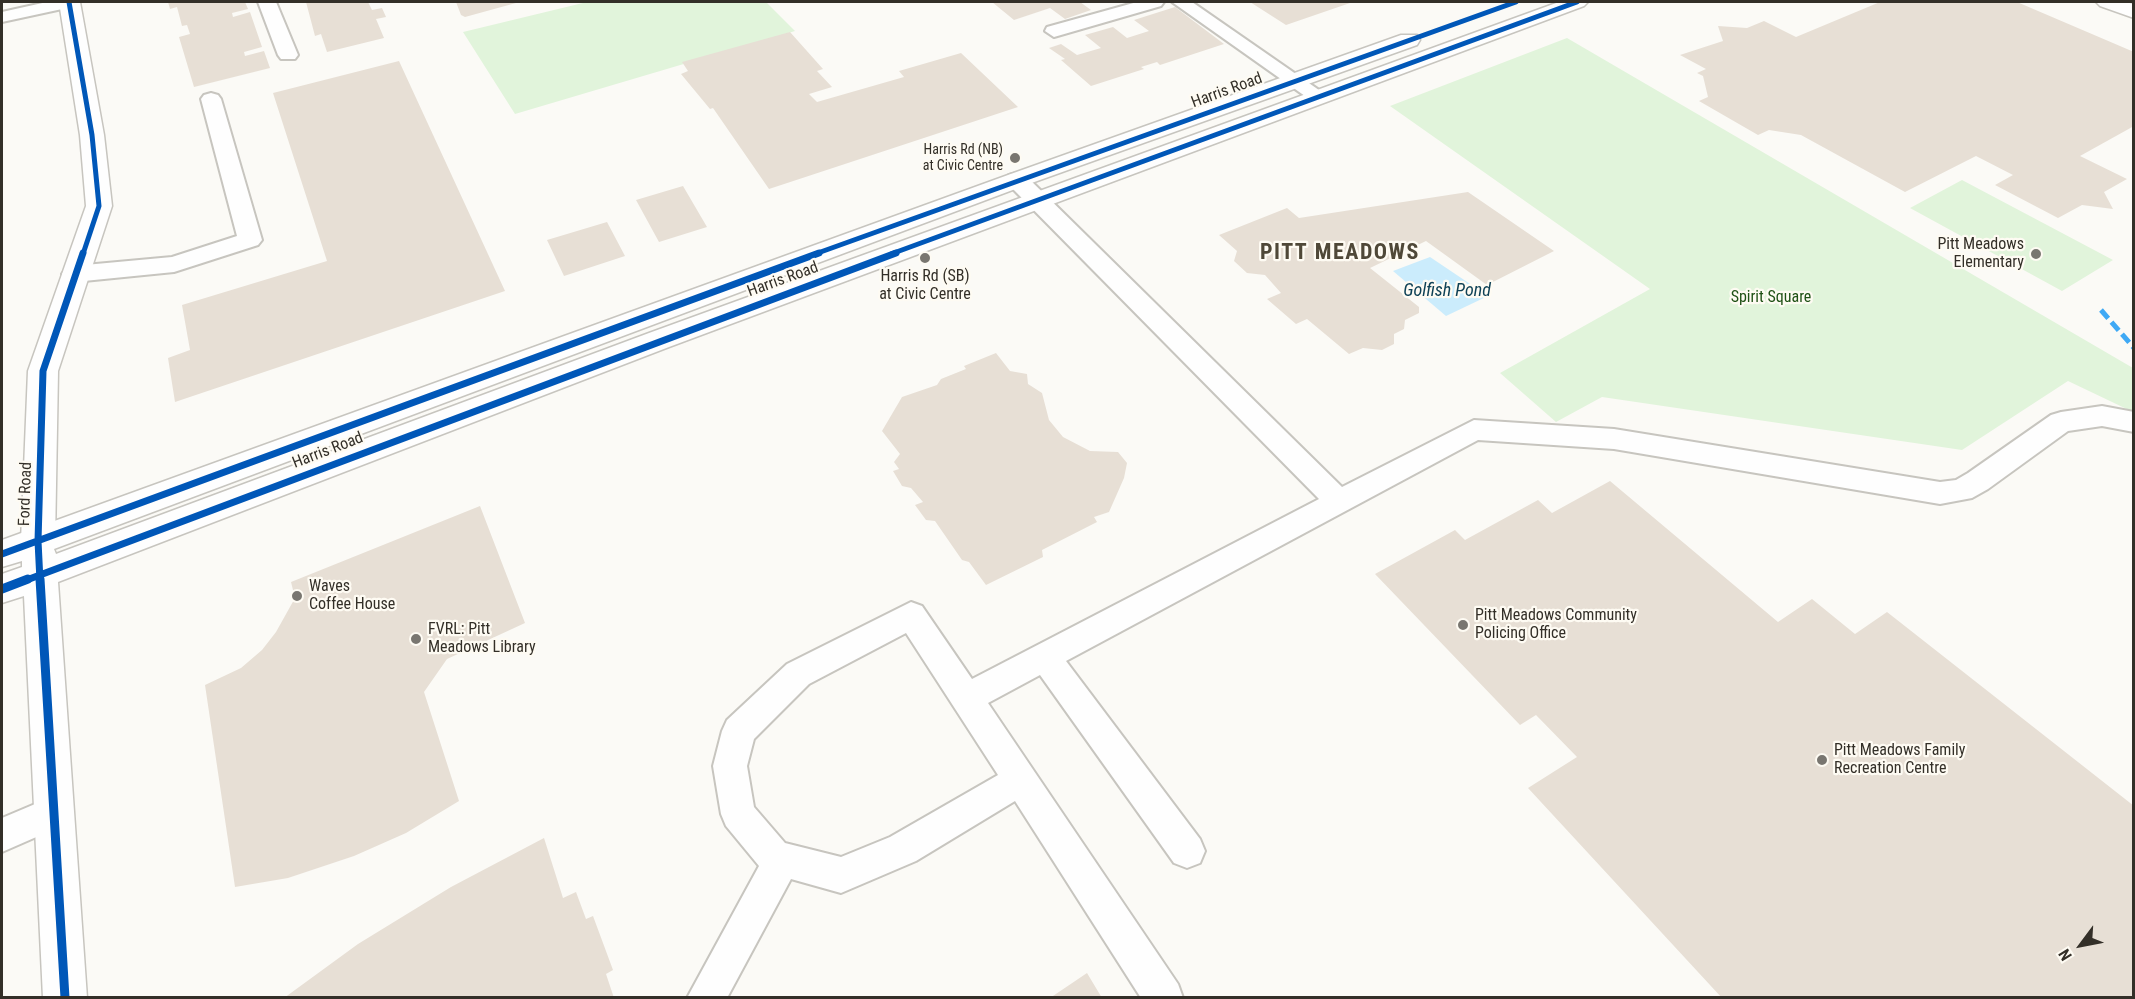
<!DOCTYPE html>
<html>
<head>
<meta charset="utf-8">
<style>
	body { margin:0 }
	#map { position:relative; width:2135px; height:999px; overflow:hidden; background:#fbfaf6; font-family:"Roboto Condensed",sans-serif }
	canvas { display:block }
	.frame { position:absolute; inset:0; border:3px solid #332f28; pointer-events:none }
	.north { position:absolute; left:2051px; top:915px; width:60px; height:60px; -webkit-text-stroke:4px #fefbf3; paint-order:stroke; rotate:238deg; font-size:16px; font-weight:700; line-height:24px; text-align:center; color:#332f28 }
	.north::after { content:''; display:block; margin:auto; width:21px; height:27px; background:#332f28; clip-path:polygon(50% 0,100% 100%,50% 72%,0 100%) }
</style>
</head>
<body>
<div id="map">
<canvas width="2135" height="999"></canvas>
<div class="frame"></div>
<div class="north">N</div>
</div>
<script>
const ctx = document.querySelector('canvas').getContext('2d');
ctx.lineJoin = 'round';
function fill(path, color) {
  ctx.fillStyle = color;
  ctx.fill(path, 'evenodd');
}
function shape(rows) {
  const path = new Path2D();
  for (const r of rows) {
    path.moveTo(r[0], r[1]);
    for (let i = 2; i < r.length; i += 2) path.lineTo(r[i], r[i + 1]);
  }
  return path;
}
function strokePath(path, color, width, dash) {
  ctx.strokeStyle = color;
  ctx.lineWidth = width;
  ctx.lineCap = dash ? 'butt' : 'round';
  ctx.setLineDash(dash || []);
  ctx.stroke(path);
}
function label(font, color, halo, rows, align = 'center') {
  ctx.font = font + ' "Roboto Condensed",sans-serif';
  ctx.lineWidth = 4.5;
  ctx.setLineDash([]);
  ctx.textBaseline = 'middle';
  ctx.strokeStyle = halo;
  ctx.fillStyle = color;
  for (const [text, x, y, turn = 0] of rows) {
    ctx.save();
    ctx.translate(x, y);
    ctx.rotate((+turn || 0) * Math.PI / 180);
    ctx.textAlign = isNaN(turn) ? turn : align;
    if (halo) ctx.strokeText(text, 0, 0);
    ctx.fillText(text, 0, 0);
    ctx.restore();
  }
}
const green = shape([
	[587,2,766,2,795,31,515,114,463,32],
	[1567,38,2133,368,2133,412,2068,381,1962,450,1602,397,1556,422,1500,373,1650,289,1390,106],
	[1962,180,2113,260,2062,291,1910,208]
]);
const water = shape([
	[1430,257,1488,296,1446,316,1393,271]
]);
const building = shape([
	[168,2,245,2,248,9,232,13,233,17,250,12,262,47,244,52,245,56,264,51,270,68,194,87,179,37,190,34,187,25,182,26,177,7,170,9],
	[306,2,368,2,372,10,382,8,386,17,376,19,384,38,327,52,321,34,315,36],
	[456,2,515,2,516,3,465,17,461,15],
	[992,2,1080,2,1091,10,1065,19,1050,8,1014,20],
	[1250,2,1353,2,1286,25],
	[1880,2,2017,2,2134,52,2134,126,2080,156,2127,179,2104,192,2113,209,2082,205,2058,218,1995,185,2013,175,1976,156,1905,192,1801,135,1769,130,1758,135,1699,101,1708,97,1703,76,1697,73,1706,69,1680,55,1723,41,1718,26,1747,28,1764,21,1796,37],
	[1175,7,1224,44,1160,65,1157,62,1141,67,1144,69,1091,86,1061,60,1065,59,1049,48,1061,44,1077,55,1101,48,1085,35,1113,27,1127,38,1149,31,1134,20],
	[790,32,823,69,817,71,832,87,809,94,817,102,904,77,899,71,961,53,1018,107,769,189,713,108,710,109,681,74,688,71,682,62],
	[399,61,505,291,175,402,168,358,190,350,182,305,327,261,273,93],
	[683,186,707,227,659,242,636,200],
	[1468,192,1554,251,1487,285,1426,241,1370,268,1419,307,1419,313,1405,320,1404,329,1394,334,1394,344,1382,350,1363,348,1349,354,1307,319,1296,324,1267,299,1281,293,1265,275,1247,273,1234,261,1237,251,1219,235,1287,208,1299,218],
	[607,222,625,256,564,276,547,240],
	[996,353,1010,371,1027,374,1028,384,1042,393,1049,420,1063,437,1090,451,1118,452,1127,463,1124,478,1109,512,1094,517,1097,522,1042,550,1043,557,986,585,969,562,962,560,935,521,926,520,915,505,923,502,911,488,902,486,893,471,899,469,894,462,900,454,882,431,902,397,937,385,941,379,966,369,964,366],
	[1610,481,1778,622,1812,599,1855,634,1887,612,2134,806,2134,998,1722,998,1528,788,1577,757,1536,715,1520,725,1375,574,1455,530,1465,540,1538,500,1552,513],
	[480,506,525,623,447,659,424,692,459,801,406,833,354,856,288,878,235,887,205,685,241,668,262,650,276,632,295,598,291,582],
	[544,838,563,898,576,892,586,919,593,916,613,970,606,974,614,998,284,998,358,944,451,887],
	[1087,973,1102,998,1050,998]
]);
const service = shape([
	[47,2,79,2,76,6,2,22,2,12,47,2],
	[258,2,276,2,298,55,295,59,281,59,278,55,258,2],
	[1137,2,1164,2,1161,6,1054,37,1045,31,1047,27,1137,2],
	[1172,2,1192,2,1329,97,1326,101,1319,103,1312,101,1172,2],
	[211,93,218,95,221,99,262,240,258,245,174,272,74,282,66,279,62,274,66,269,74,266,172,257,237,236,201,99,204,95,211,93],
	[1017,173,1025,175,1342,487,1474,420,1614,429,1940,482,1956,480,1968,473,2051,415,2061,412,2102,406,2134,412,2134,432,2102,426,2068,431,1988,489,1972,498,1940,504,1614,449,1478,440,1066,661,1200,839,1205,851,1200,863,1187,868,1174,863,1040,675,988,703,1178,984,1183,998,1141,998,1015,801,916,861,841,893,791,879,727,998,687,998,759,866,726,826,721,814,713,766,722,731,727,720,787,664,911,602,922,606,972,679,1319,499,1009,185,1006,180,1009,175,1017,173],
	[906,633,998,775,890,837,841,857,785,843,754,807,747,766,754,739,809,684,906,633],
	[54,796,66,800,71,812,66,824,2,852,2,818,54,796]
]);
const tertiary = shape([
	[59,2,80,2,104,135,112,206,58,371,55,541,50,550,38,554,26,550,21,541,28,371,86,206,80,135,59,2],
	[2096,2,2125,2,2134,4,2134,18,2100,6,2096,2]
]);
const secondary = shape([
	[1559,2,1588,2,1584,6,669,347,58,582,87,998,43,998,24,596,2,603,2,574,22,567,22,561,2,567,2,540,1008,175,1401,35,1417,35,1420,40,1417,45,1026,185,54,549,56,554,649,333,1559,2]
]);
const quiet = shape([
	[2101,310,2134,348]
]);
const cyclewayFar2 = shape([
	[69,2,92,135,99,206,83,254],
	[815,254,1516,2],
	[891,254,1577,2]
]);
const cyclewayFar1 = shape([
	[2,554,819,253],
	[24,581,896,253],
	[40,581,38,541,43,371,83,253]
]);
const cycleway = shape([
	[40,579,65,998],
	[2,589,28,579]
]);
const markers = [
	[1015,158,6,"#797670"],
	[2036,254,6,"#797670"],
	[925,258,6,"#797670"],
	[297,596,6,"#797670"],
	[1463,625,6,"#797670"],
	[416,639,6,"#797670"],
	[1822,760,6,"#797670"]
];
const farPoinames = [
	["Harris Rd (NB)",1003,150],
	["at Civic Centre",1003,166]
];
const streetNames = [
	["Harris Road",1227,91,-20],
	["Harris Road",783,280,-20],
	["Harris Road",328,451,-21],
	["Ford Road",26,494,-88]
];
const poiNames = [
	["Pitt Meadows",2024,245,"right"],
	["Elementary",2024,263,"right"],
	["Harris Rd (SB)",925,277,"center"],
	["at Civic Centre",925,295,"center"],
	["Waves",309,587],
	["Coffee House",309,605],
	["Pitt Meadows Community",1475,616],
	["Policing Office",1475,634],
	["FVRL: Pitt",428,630],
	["Meadows Library",428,648],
	["Pitt Meadows Family",1834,751],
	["Recreation Centre",1834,769]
];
const parkNames = [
	["Spirit Square",1771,298]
];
const waterNames = [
	["Golfish Pond",1447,291]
];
const districtNames = [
	["PITT MEADOWS",1340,253]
];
fill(green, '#e1f4db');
fill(water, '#cbecfc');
fill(building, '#e7dfd5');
strokePath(service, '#c7c5bf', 4);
strokePath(tertiary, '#c7c5bf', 3);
strokePath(secondary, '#c7c5bf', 3);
fill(service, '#fefefe');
fill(tertiary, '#fefefe');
fill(secondary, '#fefefe');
strokePath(quiet, '#3fa9f5', 5, [11, 5]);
strokePath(cyclewayFar2, '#0057b8', 5);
strokePath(cyclewayFar1, '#0057b8', 7);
strokePath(cycleway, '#0057b8', 9);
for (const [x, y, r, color] of markers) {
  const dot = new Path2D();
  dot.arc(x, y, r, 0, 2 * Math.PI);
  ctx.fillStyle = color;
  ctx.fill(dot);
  strokePath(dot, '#fefbf3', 2);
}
label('14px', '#332f28', '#fefbf3', farPoinames, 'right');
label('16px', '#332f28', '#fefbf3', streetNames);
label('16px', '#332f28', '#fefbf3', poiNames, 'left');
label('16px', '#1f5115', '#fefbf3', parkNames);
label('italic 18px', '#0e4156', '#fefbf3', waterNames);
ctx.letterSpacing = '1.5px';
label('bold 22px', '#4f4838', '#fefbf3', districtNames);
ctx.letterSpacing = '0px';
</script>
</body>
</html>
